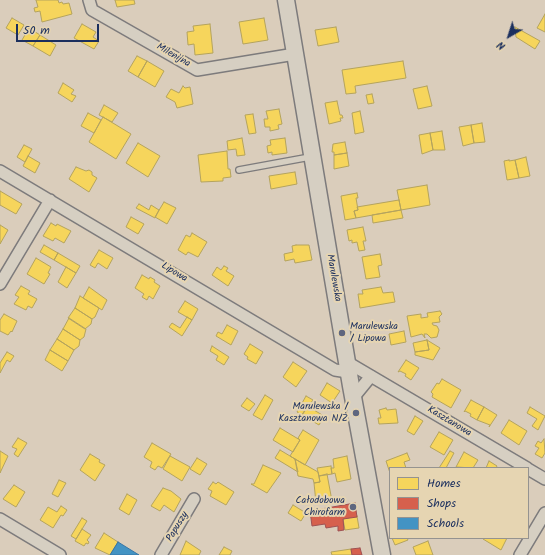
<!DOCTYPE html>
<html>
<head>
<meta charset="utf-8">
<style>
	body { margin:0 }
	#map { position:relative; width:545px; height:555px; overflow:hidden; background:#dacdbb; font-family:Kalam,sans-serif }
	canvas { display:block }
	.legend { position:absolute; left:389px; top:467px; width:140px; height:72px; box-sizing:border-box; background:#e6d5b2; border:1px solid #959390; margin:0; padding:5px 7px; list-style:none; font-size:12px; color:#1b2f5e }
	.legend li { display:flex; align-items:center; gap:8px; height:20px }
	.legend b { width:20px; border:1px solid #959390 }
	.north { position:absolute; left:489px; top:16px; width:40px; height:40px; -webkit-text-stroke:3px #e6d5b2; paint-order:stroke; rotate:219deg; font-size:11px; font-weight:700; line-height:16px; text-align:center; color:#1b2f5e }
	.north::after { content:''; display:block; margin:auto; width:14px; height:18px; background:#1b2f5e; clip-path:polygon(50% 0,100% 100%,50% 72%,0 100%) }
	.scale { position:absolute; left:16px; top:24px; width:83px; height:18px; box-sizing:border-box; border:2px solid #1b2f5e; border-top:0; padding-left:5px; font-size:12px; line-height:14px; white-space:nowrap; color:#1b2f5e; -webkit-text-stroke:3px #e6d5b2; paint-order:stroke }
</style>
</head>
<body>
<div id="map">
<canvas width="545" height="555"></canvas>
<ul class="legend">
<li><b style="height:11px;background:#f6d55c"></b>Homes</li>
<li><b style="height:11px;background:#d6604d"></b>Shops</li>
<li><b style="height:11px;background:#4393c3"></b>Schools</li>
</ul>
<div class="north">N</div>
<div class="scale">50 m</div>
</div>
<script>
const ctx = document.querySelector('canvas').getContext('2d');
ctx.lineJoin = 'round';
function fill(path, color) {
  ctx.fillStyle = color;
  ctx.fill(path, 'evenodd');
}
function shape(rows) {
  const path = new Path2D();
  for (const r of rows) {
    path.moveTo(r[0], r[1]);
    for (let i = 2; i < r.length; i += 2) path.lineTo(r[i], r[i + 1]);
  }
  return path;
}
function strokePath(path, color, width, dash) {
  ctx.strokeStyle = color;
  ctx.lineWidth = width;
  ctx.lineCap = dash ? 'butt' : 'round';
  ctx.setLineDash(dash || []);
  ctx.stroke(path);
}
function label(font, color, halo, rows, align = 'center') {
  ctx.font = font + ' Kalam,sans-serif';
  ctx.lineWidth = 4;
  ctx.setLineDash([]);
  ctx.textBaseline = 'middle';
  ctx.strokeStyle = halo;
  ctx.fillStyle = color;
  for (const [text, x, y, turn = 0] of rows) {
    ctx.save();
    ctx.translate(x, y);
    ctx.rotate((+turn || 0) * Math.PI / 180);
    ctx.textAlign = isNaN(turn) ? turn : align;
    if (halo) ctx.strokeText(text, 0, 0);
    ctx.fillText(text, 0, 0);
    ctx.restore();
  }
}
const homes = shape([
	[36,0,58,0,59,3,62,2,63,4,69,3,72,14,42,22,40,11,35,12,34,8,38,7,36,0],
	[115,0,134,0,135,4,117,7,115,0],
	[545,14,545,32,537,28,545,14],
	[12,18,24,25,18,35,6,28,12,18],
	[264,18,268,40,243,44,239,22,264,18],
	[82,24,96,32,93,37,99,41,94,49,74,38,82,24],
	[210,24,213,53,195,55,194,44,188,45,187,32,194,31,193,26,210,24],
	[336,27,339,42,318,46,315,30,336,27],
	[515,27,540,41,535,49,516,37,515,27],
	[29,28,40,35,33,46,22,40,29,28],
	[40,35,56,45,50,56,33,46,40,35],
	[137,56,147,61,138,77,128,71,137,56],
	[147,61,164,71,155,87,138,77,147,61],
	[403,61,406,78,355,86,356,93,346,94,342,70,403,61],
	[63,83,74,90,71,94,76,96,72,102,58,93,63,83],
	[183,86,185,88,190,87,193,104,177,108,175,102,166,97,171,89,179,93,183,86],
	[427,86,432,106,418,109,413,89,427,86],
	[372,94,374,103,368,104,366,95,372,94],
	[337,101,340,115,342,115,343,118,340,118,341,121,329,124,325,103,337,101],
	[104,105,118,113,112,122,99,115,104,105],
	[279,109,282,124,278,125,279,129,270,131,270,127,265,127,264,119,268,119,266,111,279,109],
	[360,111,364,132,355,134,352,113,360,111],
	[88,113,101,120,94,133,81,126,88,113],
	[253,114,256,133,249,134,245,115,253,114],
	[103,117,131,134,116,159,89,142,103,117],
	[482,123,485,142,474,143,471,125,482,123],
	[471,125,474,143,463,146,459,127,471,125],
	[442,131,445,150,433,150,430,133,442,131],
	[430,133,433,150,422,154,419,135,430,133],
	[242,138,245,155,237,156,236,149,228,150,227,141,242,138],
	[285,138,287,153,272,155,272,152,268,153,267,146,271,145,270,140,285,138],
	[345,142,347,153,334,155,334,152,332,152,333,144,345,142],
	[138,143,160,156,148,177,126,163,138,143],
	[24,145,32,149,25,162,17,157,24,145],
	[227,151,228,169,230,169,231,177,223,178,223,181,201,182,198,155,227,151],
	[347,153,349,166,334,169,334,155,347,153],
	[28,156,40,163,35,173,23,166,28,156],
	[526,157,530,176,519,178,515,160,526,157],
	[509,160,509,161,515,160,519,178,507,180,504,161,509,160],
	[76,167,86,171,89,170,92,172,92,175,97,178,89,192,69,179,76,167],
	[295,172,297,184,271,189,269,176,295,172],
	[427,185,430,205,401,210,397,190,427,185],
	[0,191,22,204,16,214,0,205,0,191],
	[357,193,358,198,356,198,358,210,354,211,356,218,345,220,341,196,357,193],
	[399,200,401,210,356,218,354,211,358,210,357,207,399,200],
	[164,202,176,208,167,224,155,217,164,202],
	[139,204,149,210,151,205,159,210,155,218,136,208,139,204],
	[401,210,403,218,373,223,372,215,401,210],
	[131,217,144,224,138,234,126,227,131,217],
	[51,223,56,226,57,224,71,231,64,243,55,238,53,241,43,236,51,223],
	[0,225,8,230,0,244,0,225],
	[363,227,366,241,363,241,365,250,359,251,357,242,352,243,352,240,349,241,347,230,363,227],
	[192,233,207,242,198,257,188,252,186,255,178,250,186,235,190,237,192,233],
	[44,245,58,253,54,260,40,252,44,245],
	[296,245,309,245,312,260,295,263,294,259,285,261,284,254,293,252,292,246,296,245],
	[99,250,113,258,107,269,98,263,95,268,90,265,99,250],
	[58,253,80,266,76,273,54,260,58,253],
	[380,254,382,265,378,266,380,277,366,279,362,257,380,254],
	[36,258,51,267,48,273,50,274,44,284,27,274,36,258],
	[224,266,228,268,226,271,234,276,228,286,212,275,217,267,221,270,224,266],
	[66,267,76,273,67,288,58,282,66,267],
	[142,275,149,279,150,277,155,280,154,282,160,286,153,299,149,296,147,300,142,297,144,294,135,288,142,275],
	[21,286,30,291,28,294,37,299,32,308,28,306,26,310,14,304,19,297,15,295,21,286],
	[89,287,107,300,102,310,83,298,89,287],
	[381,287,383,293,393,292,395,302,360,308,358,294,363,294,362,290,381,287],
	[80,296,99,308,95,317,92,319,75,308,80,296],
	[185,301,198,309,192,320,178,312,185,301],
	[75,308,92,319,91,324,85,329,68,318,75,308],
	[440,311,442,314,439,317,440,322,432,323,433,325,437,326,439,330,437,337,431,338,427,334,424,334,425,338,422,334,411,337,407,316,421,314,421,318,428,317,427,313,440,311],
	[4,314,17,321,12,332,11,331,8,335,0,331,0,320,4,314],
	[187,317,192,320,182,336,169,327,172,323,180,328,187,317],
	[69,318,86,329,84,337,80,340,63,329,69,318],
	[227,325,238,331,231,345,216,336,218,332,222,334,227,325],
	[63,329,80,340,79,346,74,350,57,339,63,329],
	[404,331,406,342,391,345,389,334,404,331],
	[57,339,74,350,68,361,50,350,57,339],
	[427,340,429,350,415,352,413,343,427,340],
	[427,340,440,348,433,360,415,355,415,352,429,350,427,340],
	[250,344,263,352,256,364,247,359,248,357,244,354,250,344],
	[212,346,229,357,224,365,216,360,218,356,210,351,212,346],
	[50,350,68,361,62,371,45,360,50,350],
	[7,352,14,356,10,362,7,360,0,373,0,363,7,352],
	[406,360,419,368,411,380,405,376,406,374,400,371,398,372,406,360],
	[293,362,307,371,296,387,283,377,293,362],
	[442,379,461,390,451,408,432,397,433,394,431,392,437,383,439,384,442,379],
	[327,383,340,391,332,403,320,395,327,383],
	[265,395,273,400,262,420,253,415,265,395],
	[306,396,313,400,302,415,297,412,306,396],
	[247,398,255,404,249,411,241,406,247,398],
	[471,400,484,407,477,420,470,416,471,414,465,411,464,412,471,400],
	[307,406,324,416,319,425,302,415,307,406],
	[484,407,497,415,489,427,490,425,477,420,484,407],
	[530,407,545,416,538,430,532,426,537,419,527,413,530,407],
	[386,408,387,410,396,409,398,423,379,424,378,418,381,418,379,410,386,408],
	[415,416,423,421,414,435,407,431,415,416],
	[509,420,527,431,519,445,501,433,509,420],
	[280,428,300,440,293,452,273,440,280,428],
	[303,430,319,440,305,465,290,456,300,440,298,438,303,430],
	[439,432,453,440,444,455,430,447,439,432],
	[18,438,27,443,18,457,14,454,17,449,12,447,18,438],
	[544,439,545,453,542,458,535,454,539,448,535,446,538,441,541,443,544,439],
	[152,443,171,454,162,468,158,466,155,470,150,467,152,462,144,457,152,443],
	[280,450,295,459,298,472,275,458,280,450],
	[0,451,8,456,0,473,0,451],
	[450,451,454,453,446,468,439,468,450,451],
	[464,452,478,460,473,468,456,467,464,452],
	[407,453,410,460,404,462,406,468,390,468,390,473,386,461,407,453],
	[90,454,100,460,99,462,105,465,95,481,80,470,90,454],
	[170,456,190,467,182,481,163,469,170,456],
	[347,456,351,479,337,482,335,473,332,474,331,468,334,468,333,459,347,456],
	[197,458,207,464,200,475,190,469,197,458],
	[295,459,318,472,320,482,314,483,313,479,298,476,295,459],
	[489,461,497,466,496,468,486,468,489,461],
	[263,465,281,473,267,493,251,484,254,484,263,465],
	[331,466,332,474,319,476,317,468,331,466],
	[327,474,332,501,316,503,314,483,320,482,319,476,327,474],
	[59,480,66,483,58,497,52,494,59,480],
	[213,482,216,484,218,482,234,492,226,505,210,496,212,491,208,489,213,482],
	[14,485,25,492,16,507,3,499,14,485],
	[163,488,171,491,181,499,174,512,164,505,160,511,151,506,163,488],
	[127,494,137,500,129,515,119,509,127,494],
	[293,505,306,513,301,521,288,513,293,505],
	[61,506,67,510,63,516,61,515,53,528,40,520,48,507,57,512,61,506],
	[357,516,359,528,345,530,343,519,357,516],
	[82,518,87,521,76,539,71,536,82,518],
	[82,529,91,535,87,540,89,542,88,544,86,543,84,546,75,541,82,529],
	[104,533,118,542,110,555,95,548,104,533],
	[392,538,407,538,408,540,395,545,392,538],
	[484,538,507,538,501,550,483,539,484,538],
	[186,541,201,551,199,555,180,555,186,541],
	[428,541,433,555,416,555,413,547,428,541],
	[224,547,232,551,230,555,219,555,224,547],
	[351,549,352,555,332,555,331,552,351,549]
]);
const shops = shape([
	[355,503,357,517,343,519,344,530,338,531,338,526,326,528,325,524,312,526,310,511,355,503],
	[360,548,362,555,352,555,351,549,360,548]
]);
const schools = shape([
	[118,542,139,555,110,555,118,542]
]);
const lane = shape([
	[239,170,310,157]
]);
const street = shape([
	[89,0,92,10,197,70,295,54],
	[0,171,335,370,348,372],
	[0,284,50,200],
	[347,362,527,468],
	[353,398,371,376],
	[528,469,545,479],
	[0,519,60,555],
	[161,555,194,499],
	[520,555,545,513]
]);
const secondary = shape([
	[286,0,351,386,382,555]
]);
const markers = [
	[342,333,4,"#5e667f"],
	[356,413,4,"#5e667f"],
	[353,507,4,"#5e667f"]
];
const streetNames = [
	["Milenijna",173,56,30],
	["Lipowa",174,273,31],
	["Marulewska",333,278,80],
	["Kasztanowa",449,422,31],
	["Papuszy",178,527,-59]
];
const poiNames = [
	["Marulewska",350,327,"left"],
	["/ Lipowa",350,339,"left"],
	["Marulewska /",348,407],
	["Kasztanowa N/Ż",348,419],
	["Całodobowa",345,501],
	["Chirofarm",345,513]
];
fill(homes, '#f6d55c');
strokePath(homes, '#b4a35d', 1);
fill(shops, '#d6604d');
strokePath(shops, '#9e5152', 1);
fill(schools, '#4393c3');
strokePath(schools, '#3775a5', 1);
strokePath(lane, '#7d7b7c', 8);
strokePath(street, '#7d7b7c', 14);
strokePath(secondary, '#7d7b7c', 19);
strokePath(lane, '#d6cfc2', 5.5);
strokePath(street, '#d6cfc2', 11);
strokePath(secondary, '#d6cfc2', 16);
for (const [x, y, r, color] of markers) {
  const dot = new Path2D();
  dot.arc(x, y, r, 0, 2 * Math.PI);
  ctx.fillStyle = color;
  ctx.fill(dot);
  strokePath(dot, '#e6d5b2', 1.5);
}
label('10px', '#1b2f5e', '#e6d5b2', streetNames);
label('10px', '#1b2f5e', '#e6d5b2', poiNames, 'right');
</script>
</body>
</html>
